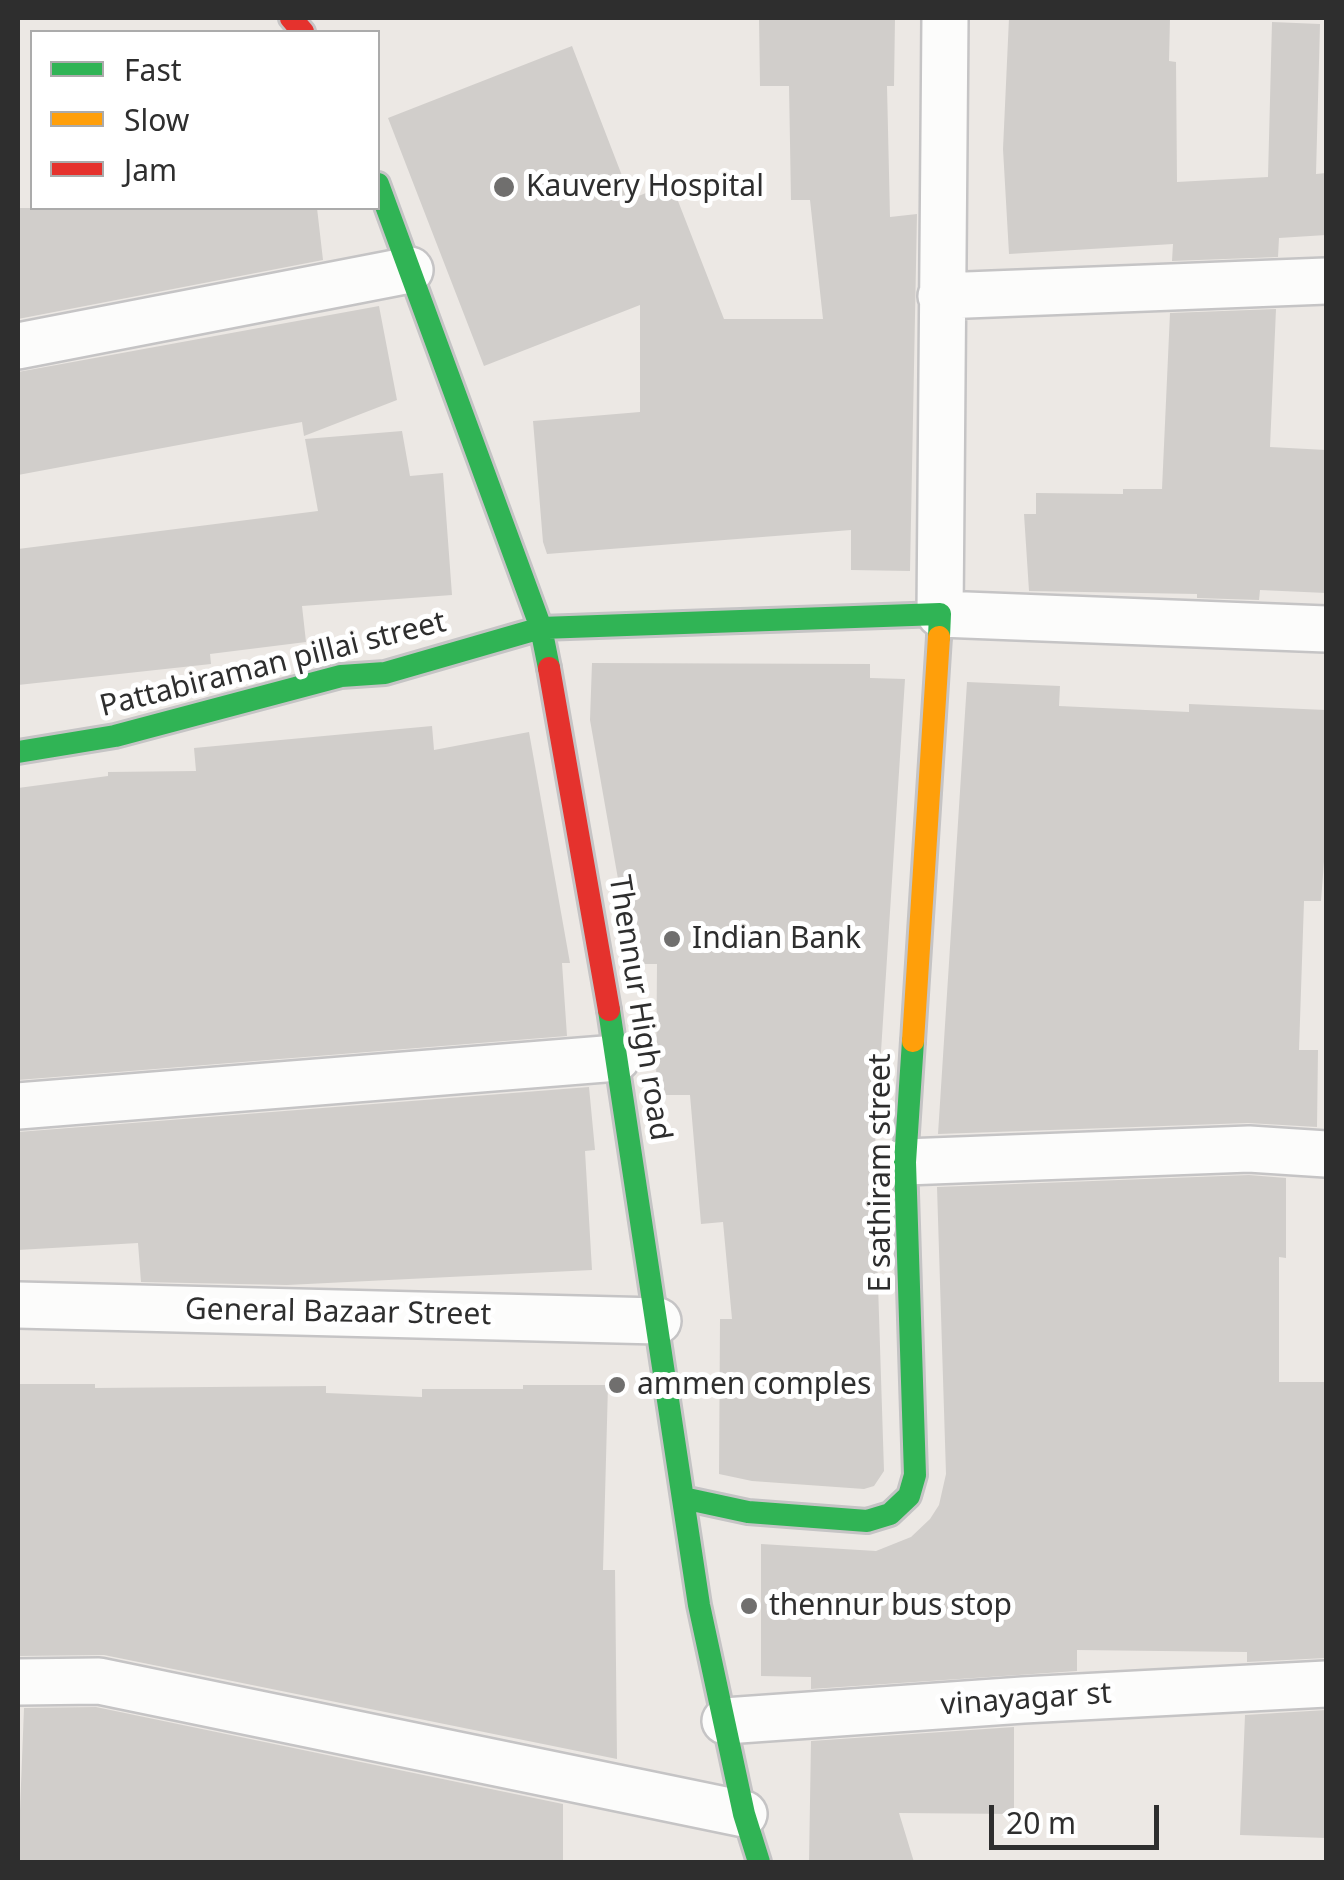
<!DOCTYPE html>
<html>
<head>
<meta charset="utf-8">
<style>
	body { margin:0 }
	#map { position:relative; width:1344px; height:1880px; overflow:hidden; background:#ece8e4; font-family:"Noto Sans",sans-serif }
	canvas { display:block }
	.frame { position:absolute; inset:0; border:20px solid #2e2e2e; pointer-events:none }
	.legend { position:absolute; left:30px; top:30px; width:350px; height:180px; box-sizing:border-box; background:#fff; border:2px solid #ababab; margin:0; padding:12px 18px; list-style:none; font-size:30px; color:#2e2e2e }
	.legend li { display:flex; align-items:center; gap:20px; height:50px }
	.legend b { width:50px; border:2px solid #ababab }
	.scale { position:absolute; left:989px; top:1805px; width:170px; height:45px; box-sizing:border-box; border:5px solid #2e2e2e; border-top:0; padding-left:12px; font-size:30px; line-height:35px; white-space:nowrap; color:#2e2e2e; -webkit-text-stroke:8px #fff; paint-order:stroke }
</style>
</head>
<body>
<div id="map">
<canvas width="1344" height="1880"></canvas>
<div class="frame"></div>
<ul class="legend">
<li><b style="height:12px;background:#30b455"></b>Fast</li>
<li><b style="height:12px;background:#ff9f0a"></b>Slow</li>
<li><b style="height:12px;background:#e5322d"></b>Jam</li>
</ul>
<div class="scale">20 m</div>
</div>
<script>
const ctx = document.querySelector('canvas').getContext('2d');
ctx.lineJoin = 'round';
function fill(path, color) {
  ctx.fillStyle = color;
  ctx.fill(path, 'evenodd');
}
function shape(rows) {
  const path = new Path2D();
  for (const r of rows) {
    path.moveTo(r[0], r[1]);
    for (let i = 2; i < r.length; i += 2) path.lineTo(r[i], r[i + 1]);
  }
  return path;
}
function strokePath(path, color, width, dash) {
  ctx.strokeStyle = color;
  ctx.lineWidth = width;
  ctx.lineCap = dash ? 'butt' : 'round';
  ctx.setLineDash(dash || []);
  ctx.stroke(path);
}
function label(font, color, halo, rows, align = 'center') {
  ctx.font = font + ' "Noto Sans",sans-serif';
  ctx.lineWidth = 10;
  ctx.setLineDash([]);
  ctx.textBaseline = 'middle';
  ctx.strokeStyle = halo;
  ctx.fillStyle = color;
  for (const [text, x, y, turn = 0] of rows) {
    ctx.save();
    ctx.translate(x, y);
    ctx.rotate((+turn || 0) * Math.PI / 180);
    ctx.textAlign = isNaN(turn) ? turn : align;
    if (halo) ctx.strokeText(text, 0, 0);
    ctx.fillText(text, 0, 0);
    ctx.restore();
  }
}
const building = shape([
	[759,18,895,18,894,86,887,86,890,217,917,214,910,571,851,570,851,530,547,554,543,542,533,421,640,412,640,305,484,366,388,118,572,46,631,199,671,183,724,319,823,319,810,200,791,200,789,86,760,86],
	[1009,18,1170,18,1169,61,1176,62,1177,182,1268,177,1272,22,1320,24,1316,174,1326,173,1326,235,1279,238,1278,257,1172,261,1173,244,1009,254,1003,149],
	[18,208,317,208,323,260,18,319],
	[379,306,397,400,304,436,302,422,18,475,18,372],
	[1276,309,1270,447,1326,450,1326,593,1260,590,1259,600,1197,598,1197,594,1029,591,1024,514,1036,514,1036,493,1123,494,1123,489,1162,489,1170,313],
	[402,431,410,476,443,473,452,595,302,606,306,642,210,654,211,664,18,685,18,549,318,511,305,439],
	[592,663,870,664,870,678,905,679,874,1160,884,1471,874,1486,864,1489,752,1481,719,1474,720,1319,732,1319,723,1222,701,1224,690,1095,656,1095,657,964,633,964,590,720],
	[967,682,1060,686,1059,706,1189,712,1189,704,1326,710,1326,835,1321,901,1304,901,1299,1050,1318,1050,1317,1127,1248,1123,938,1134],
	[432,726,434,750,529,732,570,963,562,963,567,1036,18,1080,18,788,108,776,108,772,196,771,194,748],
	[589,1087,595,1150,585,1151,592,1270,287,1285,141,1282,138,1243,18,1250,18,1132],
	[1249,1175,1286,1178,1286,1258,1279,1257,1279,1382,1326,1382,1326,1658,1247,1662,1247,1652,1077,1650,1077,1671,811,1689,811,1677,761,1676,761,1544,876,1551,911,1537,930,1519,939,1505,946,1474,937,1187],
	[18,1384,95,1384,95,1388,326,1386,326,1393,422,1397,422,1389,523,1389,523,1385,608,1385,603,1570,615,1570,617,1759,104,1655,18,1656],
	[96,1707,563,1804,563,1862,18,1862,24,1708],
	[1326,1710,1326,1838,1240,1835,1245,1715],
	[1014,1727,1014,1814,899,1813,914,1862,809,1862,811,1741]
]);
const street = shape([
	[945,18,940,614,1326,629],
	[941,296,1326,281],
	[18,346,410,270],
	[18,1106,617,1058],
	[905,1162,1249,1149,1326,1154],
	[18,1305,658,1321],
	[18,1682,99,1681,744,1814],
	[725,1721,1023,1700,1326,1684]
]);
const fast = shape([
	[378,184,541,628,549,668],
	[18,752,115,736,341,676,385,673,541,628,940,614,939,637],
	[609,1010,699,1605,744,1814,759,1862],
	[683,1498,748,1512,867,1521,890,1514,909,1496,915,1475,905,1162,913,1041]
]);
const slow = shape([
	[913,1041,939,637]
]);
const jam = shape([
	[291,18,303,32],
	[549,668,609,1010]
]);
const markers = [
	[504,187,12,"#706f6e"],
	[672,939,10,"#706f6e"],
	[617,1385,10,"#706f6e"],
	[749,1606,10,"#706f6e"]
];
const poiNames = [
	["Kauvery Hospital",526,187],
	["Indian Bank",692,939],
	["ammen comples",637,1385],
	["thennur bus stop",769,1606]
];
const streetNames = [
	["Pattabiraman pillai street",273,665,-14],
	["Thennur High road",639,1008,81],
	["E sathiram street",881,1173,-90],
	["General Bazaar Street",338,1313,1],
	["vinayagar st",1026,1700,-4]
];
fill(building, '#d1cecb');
strokePath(street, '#c5c4c5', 50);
strokePath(fast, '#c5c4c5', 28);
strokePath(slow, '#c5c4c5', 28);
strokePath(jam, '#c5c4c5', 28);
strokePath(street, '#fcfcfb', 45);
strokePath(fast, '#30b455', 22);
strokePath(slow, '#ff9f0a', 22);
strokePath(jam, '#e5322d', 22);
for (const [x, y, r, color] of markers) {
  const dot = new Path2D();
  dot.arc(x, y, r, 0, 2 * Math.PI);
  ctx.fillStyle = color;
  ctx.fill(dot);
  strokePath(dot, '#fff', 4);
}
label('30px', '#2e2e2e', '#fff', poiNames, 'left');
label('30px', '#2e2e2e', '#fff', streetNames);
</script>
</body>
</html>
